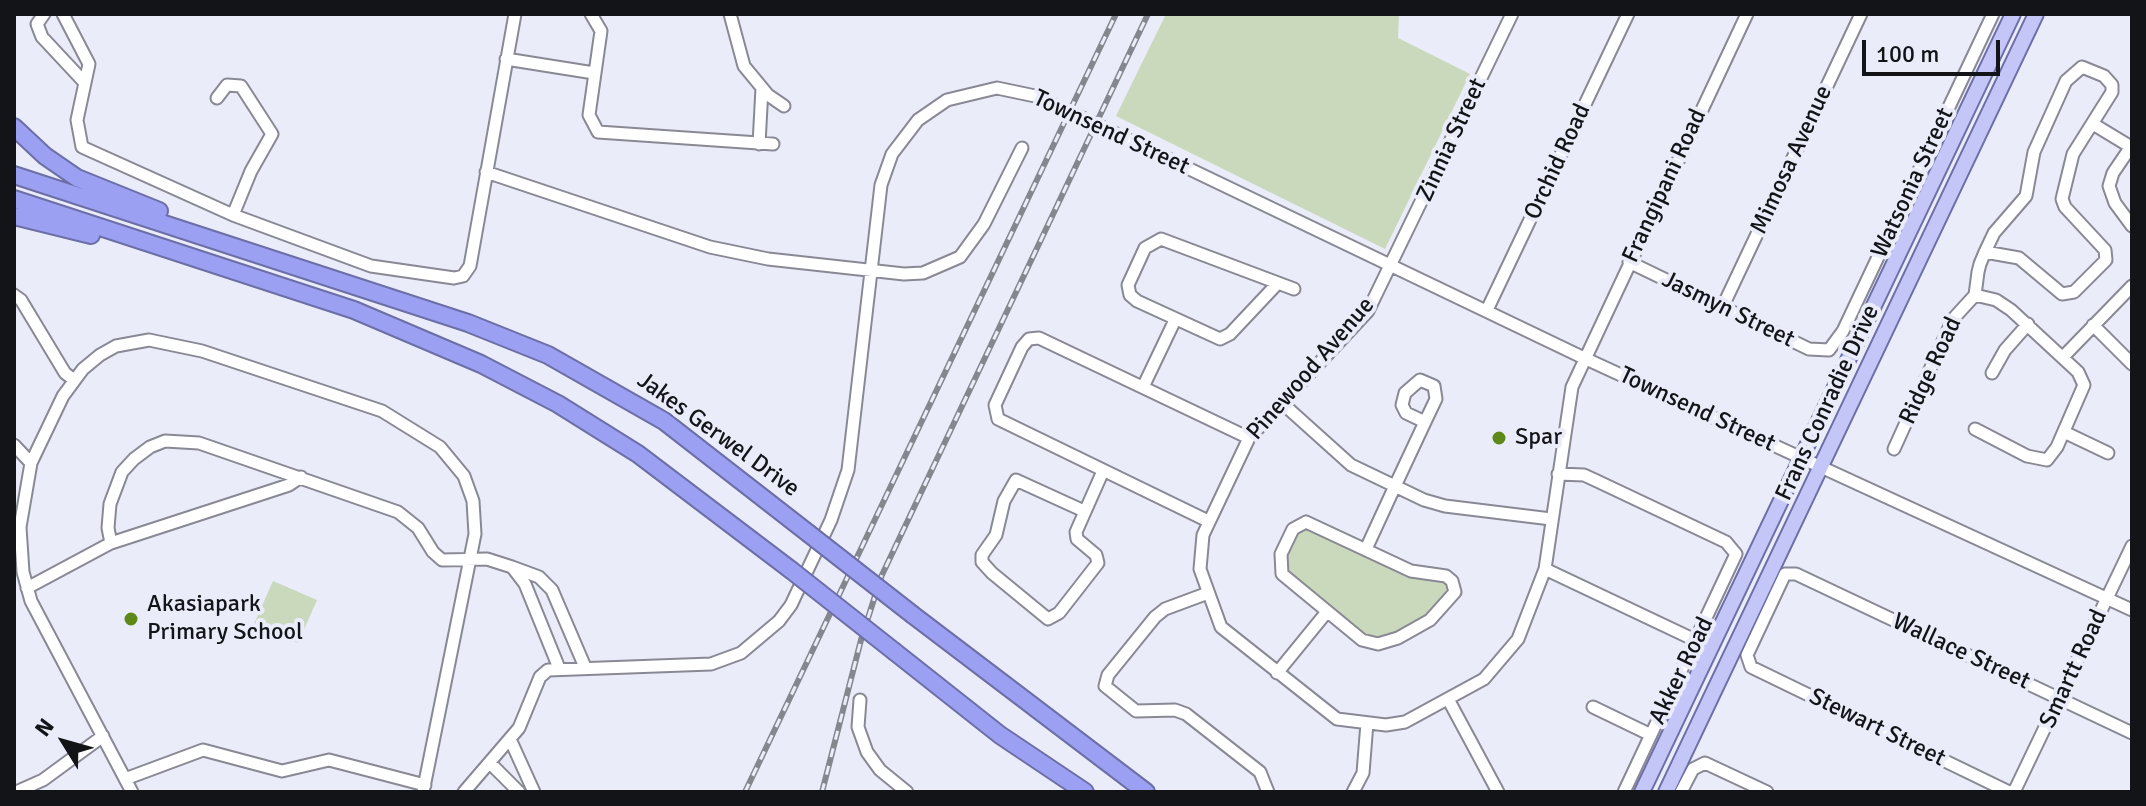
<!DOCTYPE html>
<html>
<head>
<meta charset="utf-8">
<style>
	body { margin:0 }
	#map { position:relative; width:2146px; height:806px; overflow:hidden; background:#eaecf9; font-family:Signika,sans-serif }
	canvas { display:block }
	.frame { position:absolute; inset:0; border:16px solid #131418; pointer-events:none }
	.north { position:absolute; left:24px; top:702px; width:80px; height:80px; -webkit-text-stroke:6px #eaecf9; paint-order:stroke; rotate:307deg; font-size:22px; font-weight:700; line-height:32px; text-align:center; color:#131418 }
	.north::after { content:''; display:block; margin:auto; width:28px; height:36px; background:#131418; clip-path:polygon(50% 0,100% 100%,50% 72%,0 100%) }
	.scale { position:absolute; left:1862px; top:40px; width:138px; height:36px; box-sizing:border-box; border:4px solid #131418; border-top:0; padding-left:10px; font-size:24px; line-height:28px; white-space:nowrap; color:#131418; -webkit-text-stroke:6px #eaecf9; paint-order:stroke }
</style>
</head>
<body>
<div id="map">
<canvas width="2146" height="806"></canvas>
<div class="frame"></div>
<div class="north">N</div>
<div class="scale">100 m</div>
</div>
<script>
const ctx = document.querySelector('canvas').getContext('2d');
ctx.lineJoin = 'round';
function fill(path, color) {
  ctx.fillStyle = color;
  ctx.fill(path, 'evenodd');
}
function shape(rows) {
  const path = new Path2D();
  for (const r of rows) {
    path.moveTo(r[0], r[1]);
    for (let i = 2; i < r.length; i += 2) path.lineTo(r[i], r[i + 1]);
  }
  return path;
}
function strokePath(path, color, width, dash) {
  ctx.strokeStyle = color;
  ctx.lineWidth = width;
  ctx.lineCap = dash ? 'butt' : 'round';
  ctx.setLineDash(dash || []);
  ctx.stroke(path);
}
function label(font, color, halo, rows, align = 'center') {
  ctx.font = font + ' Signika,sans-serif';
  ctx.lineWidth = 8;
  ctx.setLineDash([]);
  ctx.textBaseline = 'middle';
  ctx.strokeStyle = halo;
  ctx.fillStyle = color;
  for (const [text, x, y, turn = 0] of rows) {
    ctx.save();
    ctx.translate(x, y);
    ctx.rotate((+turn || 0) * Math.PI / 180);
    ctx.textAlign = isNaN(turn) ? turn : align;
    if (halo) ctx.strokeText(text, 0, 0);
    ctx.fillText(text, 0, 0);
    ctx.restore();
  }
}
const green = shape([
	[1166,14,1399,14,1398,38,1470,74,1385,249,1116,116],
	[1302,526,1443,579,1451,588,1431,614,1391,637,1370,639,1289,577,1284,559],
	[273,581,317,600,298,643,254,624]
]);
const minor = shape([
	[44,14,37,24,42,37,85,83],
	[63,14,89,64,77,120,82,147,233,215,371,266,454,278,463,276,470,266,515,14],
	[591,14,601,31,589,115,598,132,773,144],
	[730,14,744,66,768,95,784,106],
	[1512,14,1368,311,1249,438,1203,535,1200,569,1221,627,1337,719,1386,725,1405,722,1484,679,1518,639,1545,569,1572,387,1747,14],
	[506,59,594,73],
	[217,98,227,85,241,86,272,134,251,171,233,215],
	[2093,124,2131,147],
	[1104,128,1584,358,2132,610],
	[759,144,762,88],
	[2132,145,2113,173,2109,186,2115,203,2132,226],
	[486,172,710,247,768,259,904,274,923,273,960,257,984,224,1022,148],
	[1629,262,1809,349,1829,350,1843,331,1993,14],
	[1277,284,1230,334,1220,339,1137,301,1130,295,1128,285,1145,248,1161,239,1294,289],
	[14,295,21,300,65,373,74,380],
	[1975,295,1996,300,2011,310,2078,372,2084,385,2057,447,2047,460,2027,456,1975,429],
	[1723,306,1861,14],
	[1487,310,1628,14],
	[2093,325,2132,364],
	[2063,357,2132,286],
	[1992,373,2005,350,2028,324],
	[1143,387,1175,320],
	[1282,403,1351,465,1424,500,1445,506,1551,519],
	[2064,432,2108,453],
	[14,445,31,463],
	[1894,449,1953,319,1975,295,1978,272,1980,264,1985,252,1994,233,2026,196,2034,152,2066,81,2082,67,2104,76,2112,85,2112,92,2073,154,2062,199,2065,207,2105,250,2106,260,2074,292,2062,294,2019,258,1985,252],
	[1558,474,1584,475,1597,481,1726,542,1736,554,1624,792],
	[1084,511,1016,480,1004,501,996,535,982,555,982,562,992,573,1048,619,1059,613,1098,563,1096,555,1077,539,1076,532,1103,471],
	[1208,521,998,419,995,405,1022,347,1029,339,1039,338,1249,438],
	[1306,522,1411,571,1446,576,1452,581,1455,592,1430,620,1398,638,1378,644,1362,640,1282,574,1281,554,1293,529,1306,522],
	[111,543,108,528,110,504,122,472,134,459,150,447,165,441,199,443,398,512,418,528,433,552,442,560,487,559,512,567,525,584,559,668],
	[1366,549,1395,486,1425,422,1436,399,1434,386,1420,380,1405,393,1402,405,1406,413,1425,422],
	[512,567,539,577,552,590,585,667],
	[1545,569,1697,641],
	[27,588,111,543,289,485,301,477],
	[1208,593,1165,609,1155,617,1108,675,1105,686,1136,711,1175,710,1186,714,1260,772,1268,792],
	[1277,673,1326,613],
	[1448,699,1498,792],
	[860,700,858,727,867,752,880,770,907,792],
	[1593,707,1651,735],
	[510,739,534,792],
	[490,763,519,792],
	[125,779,203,750,282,771,329,760,425,785],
	[16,792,43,780,103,736],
	[132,792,31,601,23,572,20,527,31,463,63,396,83,369,100,355,116,346,149,340,202,351,382,411,440,447,464,476,473,501,475,534,423,792],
	[464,792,519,728,540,677,548,670,711,664,741,653,779,621,791,605,831,520,848,470,881,185,892,154,918,120,947,100,997,88,1035,96],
	[1353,792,1363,773,1367,723],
	[1681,792,1693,769,1705,763,1767,792],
	[2009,792,1751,667,1747,655,1785,574,1796,574,2132,733],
	[2014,792,2132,546]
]);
const major = shape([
	[1642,792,2013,14],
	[1666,792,2036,14]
]);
const highway = shape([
	[14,127,45,156,77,178,159,211],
	[14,175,468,323,548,355,664,421,808,533],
	[14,199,354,310,481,364,558,404,638,454,791,570],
	[14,216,91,235],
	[913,615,1146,792],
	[895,652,1000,735,1085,792]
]);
const rail = shape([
	[745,792,1116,14],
	[822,792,861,640,881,577,1148,14]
]);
const minorBridge = shape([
	[1035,96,1104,128]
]);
const highwayBridge = shape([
	[808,533,913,615],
	[791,570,895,652]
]);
const markers = [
	[1499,438,8,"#5e8919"],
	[131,619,8,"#5e8919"]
];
const streetNames = [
	["Townsend Street",1111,133,25],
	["Zinnia Street",1452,140,-65],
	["Mimosa Avenue",1792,160,-65],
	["Orchid Road",1558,162,-65],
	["Watsonia Street",1913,183,-65],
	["Frangipani Road",1665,186,-65],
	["Jasmyn Street",1728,310,26],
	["Pinewood Avenue",1311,369,-49],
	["Ridge Road",1931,371,-65],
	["Frans Conradie Drive",1828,403,-65],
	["Townsend Street",1697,410,25],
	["Jakes Gerwel Drive",718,435,36],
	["Wallace Street",1961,652,25],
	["Smartt Road",2074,669,-65],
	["Akker Road",1682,671,-64],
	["Stewart Street",1877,728,26]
];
const poiNames = [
	["Spar",1515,438],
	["Akasiapark",147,605],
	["Primary School",147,633]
];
fill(green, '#cad8bc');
strokePath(minor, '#888995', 15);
strokePath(major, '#6c6fa6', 18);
strokePath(highway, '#6c6fa6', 20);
strokePath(minor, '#fff', 11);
strokePath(major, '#c4c6f8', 14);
strokePath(highway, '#9ca0f3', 16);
strokePath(rail, '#85878f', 6);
strokePath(rail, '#eaecf9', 3, [9]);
strokePath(minorBridge, '#888995', 15, []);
strokePath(highwayBridge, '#6c6fa6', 20, []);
strokePath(minorBridge, '#fff', 11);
strokePath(highwayBridge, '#9ca0f3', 16);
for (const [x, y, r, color] of markers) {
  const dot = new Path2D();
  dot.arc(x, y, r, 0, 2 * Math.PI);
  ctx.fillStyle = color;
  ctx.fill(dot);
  strokePath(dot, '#eaecf9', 3);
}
label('24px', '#131418', '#eaecf9', streetNames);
label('24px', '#131418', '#eaecf9', poiNames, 'left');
</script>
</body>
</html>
